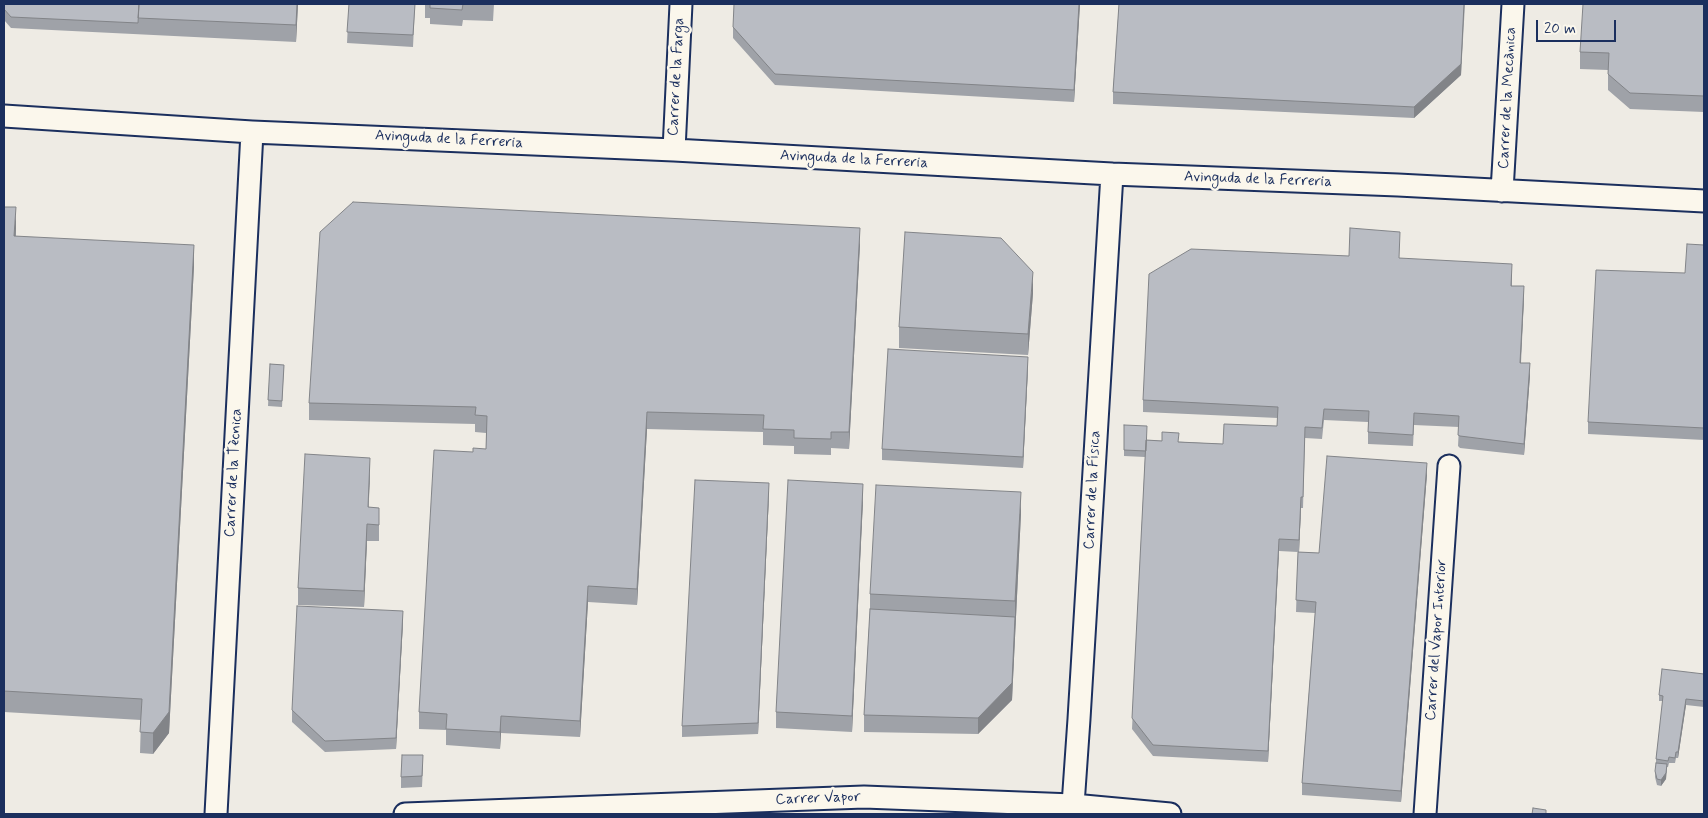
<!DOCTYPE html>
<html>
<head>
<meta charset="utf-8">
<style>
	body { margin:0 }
	#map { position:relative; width:1708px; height:818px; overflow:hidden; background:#eeebe4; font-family:Mynerve,sans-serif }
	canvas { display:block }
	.frame { position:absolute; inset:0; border:5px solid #1b2f5e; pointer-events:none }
	.scale { position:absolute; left:1536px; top:20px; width:80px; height:22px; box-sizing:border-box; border:2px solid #1b2f5e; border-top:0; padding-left:6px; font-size:15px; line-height:18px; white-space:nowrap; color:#1b2f5e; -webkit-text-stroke:4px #fbf7ec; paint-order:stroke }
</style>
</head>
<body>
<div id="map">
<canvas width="1708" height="818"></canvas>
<div class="frame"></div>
<div class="scale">20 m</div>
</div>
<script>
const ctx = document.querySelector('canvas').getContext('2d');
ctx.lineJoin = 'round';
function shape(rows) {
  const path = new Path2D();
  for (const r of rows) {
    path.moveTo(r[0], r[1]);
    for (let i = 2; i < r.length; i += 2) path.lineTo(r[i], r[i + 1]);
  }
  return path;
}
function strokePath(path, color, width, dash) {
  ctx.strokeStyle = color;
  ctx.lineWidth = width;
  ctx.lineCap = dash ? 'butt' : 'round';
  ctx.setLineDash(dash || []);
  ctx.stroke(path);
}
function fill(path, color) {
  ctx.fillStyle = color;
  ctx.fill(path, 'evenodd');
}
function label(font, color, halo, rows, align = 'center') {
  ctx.font = font + ' Mynerve,sans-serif';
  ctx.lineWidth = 5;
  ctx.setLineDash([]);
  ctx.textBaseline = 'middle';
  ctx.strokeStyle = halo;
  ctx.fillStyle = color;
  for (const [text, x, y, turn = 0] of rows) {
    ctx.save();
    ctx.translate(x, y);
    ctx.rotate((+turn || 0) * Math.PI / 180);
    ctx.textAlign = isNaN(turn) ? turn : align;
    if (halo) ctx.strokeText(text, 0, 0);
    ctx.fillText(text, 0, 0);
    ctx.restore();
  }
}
const minor = shape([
	[4,116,252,132,674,150,1112,174,1398,185,1704,201],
	[674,150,681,4],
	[1502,191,1513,4],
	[1073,805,1079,719,1112,174],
	[216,814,252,132],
	[405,814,864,797,1073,805,1170,814],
	[1425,814,1449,466]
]);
const wall = shape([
	[4,4,298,4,296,42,11,28,4,20],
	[349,4,415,4,413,47,347,43],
	[425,4,494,4,493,21,463,20,462,26,430,24,430,18,425,18],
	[1080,4,1074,102,775,85,733,38,733,27],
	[1119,4,1465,4,1461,75,1414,118,1113,104,1113,92],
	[1704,4,1704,112,1630,109,1608,90,1608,70,1580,69,1580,52],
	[4,207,16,228,16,236,194,266,169,733,153,754,140,753,141,720,4,712],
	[860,244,849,449,831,448,831,455,794,454,794,446,763,445,763,432,647,429,637,605,588,602,580,737,501,733,500,749,446,745,446,730,419,729,419,712,473,452,486,449,486,433,475,432,475,424,309,420,309,403],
	[1704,245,1704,440,1588,434,1588,422],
	[1399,258,1512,275,1512,286,1524,298,1521,363,1530,375,1524,455,1460,448,1458,446,1459,427,1414,425,1413,446,1368,444,1368,422,1324,420,1322,439,1305,438,1303,508,1301,508,1299,552,1319,553,1427,474,1401,802,1302,795,1302,783,1315,613,1296,612,1298,552,1279,551,1268,762,1153,756,1132,729,1145,457,1124,456,1124,425,1147,440,1223,444,1277,426,1278,418,1143,412,1143,400],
	[1033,293,1028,355,899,348,899,327],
	[270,364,284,365,282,407,268,406],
	[1028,368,1023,468,882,460,882,449],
	[370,474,368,507,379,508,379,541,367,541,364,607,298,605,298,588],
	[769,494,758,734,682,737,682,726],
	[863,500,852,732,776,728,776,712],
	[1021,513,1012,700,978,734,864,732,864,715,870,609,870,594],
	[403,622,396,749,325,752,292,722,292,710],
	[1704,674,1704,707,1686,705,1678,758,1676,758,1675,763,1669,763,1668,767,1667,767,1666,779,1661,786,1657,785,1655,777,1656,765,1656,759,1663,701,1659,701,1659,695],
	[423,766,422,787,401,788,401,777]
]);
const shadedWall = shape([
	[297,4,298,4,296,42,296,25],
	[1079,4,1080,4,1074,102,1074,90],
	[1464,4,1461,75,1414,118,1414,107],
	[16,207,16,228,14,257,14,236],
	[860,228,860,244,849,449,849,432],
	[194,245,194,266,169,733,153,754,153,733],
	[1033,272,1033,293,1028,355,1028,334],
	[1524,286,1524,298,1520,374,1520,363],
	[1028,357,1028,368,1023,468,1023,457],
	[1530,363,1530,375,1524,455,1524,444],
	[647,412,647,429,637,605,637,589],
	[370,458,370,474,368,523,368,507],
	[1427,463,1427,474,1401,802,1401,791],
	[769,483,769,494,758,734,758,723],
	[863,484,863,500,852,732,852,716],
	[1021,492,1021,513,1012,700,978,734,978,718,1015,619,1015,601],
	[1301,497,1301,508,1299,552,1299,540],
	[367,524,367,541,364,607,364,591],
	[1279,539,1279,551,1268,762,1268,751],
	[588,586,588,602,580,737,580,721],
	[403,611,403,622,396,749,396,738],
	[1686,699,1686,705,1678,758,1678,752],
	[501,716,501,733,500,749,500,732],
	[1667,764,1666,779,1661,786,1661,780]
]);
const building = shape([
	[4,4,139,4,138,23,11,17,4,9,4,4],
	[139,4,297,4,296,25,138,18,139,4],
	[349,4,415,4,413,35,347,32,349,4],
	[430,4,463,4,462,10,430,8,430,4],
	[734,4,1079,4,1074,90,775,74,733,27,734,4],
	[1119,4,1464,4,1461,64,1414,107,1113,92,1119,4],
	[1583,4,1704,4,1704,96,1630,93,1608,74,1609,53,1580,52,1583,4],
	[353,202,860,228,849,432,831,432,831,439,794,438,794,430,763,429,764,415,647,412,637,589,588,586,580,721,501,716,500,732,446,729,447,714,419,712,434,450,473,452,473,448,486,449,487,416,475,415,476,407,309,403,320,232,353,202],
	[4,207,16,207,14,236,194,245,169,712,153,733,140,732,142,699,4,691,4,207],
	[1350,228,1400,232,1399,258,1512,264,1511,286,1524,286,1520,363,1530,363,1524,444,1460,436,1458,435,1459,416,1414,413,1413,435,1368,432,1369,411,1324,409,1322,428,1305,427,1303,497,1301,497,1299,540,1279,539,1268,751,1153,745,1132,718,1146,440,1162,441,1162,432,1179,433,1178,442,1223,444,1224,424,1277,426,1278,407,1143,400,1149,274,1191,249,1349,256,1350,228],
	[905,232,1001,238,1033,272,1028,334,899,327,905,232],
	[1687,244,1704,245,1704,428,1588,422,1596,270,1685,273,1687,244],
	[888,349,1028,357,1023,457,882,449,888,349],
	[270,364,284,365,282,401,268,400,270,364],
	[1124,425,1147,426,1146,451,1124,450,1124,425],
	[305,454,370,458,368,507,379,508,379,525,367,524,364,591,298,588,305,454],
	[1327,456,1427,463,1401,791,1302,783,1316,602,1296,600,1298,552,1319,553,1327,456],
	[695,480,769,483,758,723,682,726,695,480],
	[788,480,863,484,852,716,776,712,788,480],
	[876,485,1021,492,1015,601,870,594,876,485],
	[297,606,403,611,396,738,325,741,292,710,297,606],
	[870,609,1015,617,1012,683,978,718,864,715,870,609],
	[1662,669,1704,674,1704,701,1686,699,1678,752,1676,752,1675,758,1669,757,1668,761,1656,759,1663,696,1659,695,1662,669],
	[402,755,423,755,422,776,401,777,402,755],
	[1656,763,1667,764,1666,773,1661,780,1657,779,1655,771,1656,763],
	[1533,808,1546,810,1546,814,1532,814,1533,808]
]);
const streetNames = [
	["Carrer de la Farga",677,77,-87],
	["Carrer de la Mecànica",1508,98,-87],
	["Avinguda de la Ferreria",449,140,3],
	["Avinguda de la Ferreria",854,160,3],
	["Avinguda de la Ferreria",1258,180,2],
	["Carrer de la Tècnica",234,473,-87],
	["Carrer de la Física",1093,490,-87],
	["Carrer del Vapor Interior",1437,640,-86],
	["Carrer Vapor",818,799,-2]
];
strokePath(minor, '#1b2f5e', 25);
strokePath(minor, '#fbf7ec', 21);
fill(wall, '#9fa2a8');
fill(shadedWall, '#828488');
fill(building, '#b9bcc3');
strokePath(building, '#828488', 1);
label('15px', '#1b2f5e', '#fbf7ec', streetNames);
</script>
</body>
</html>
